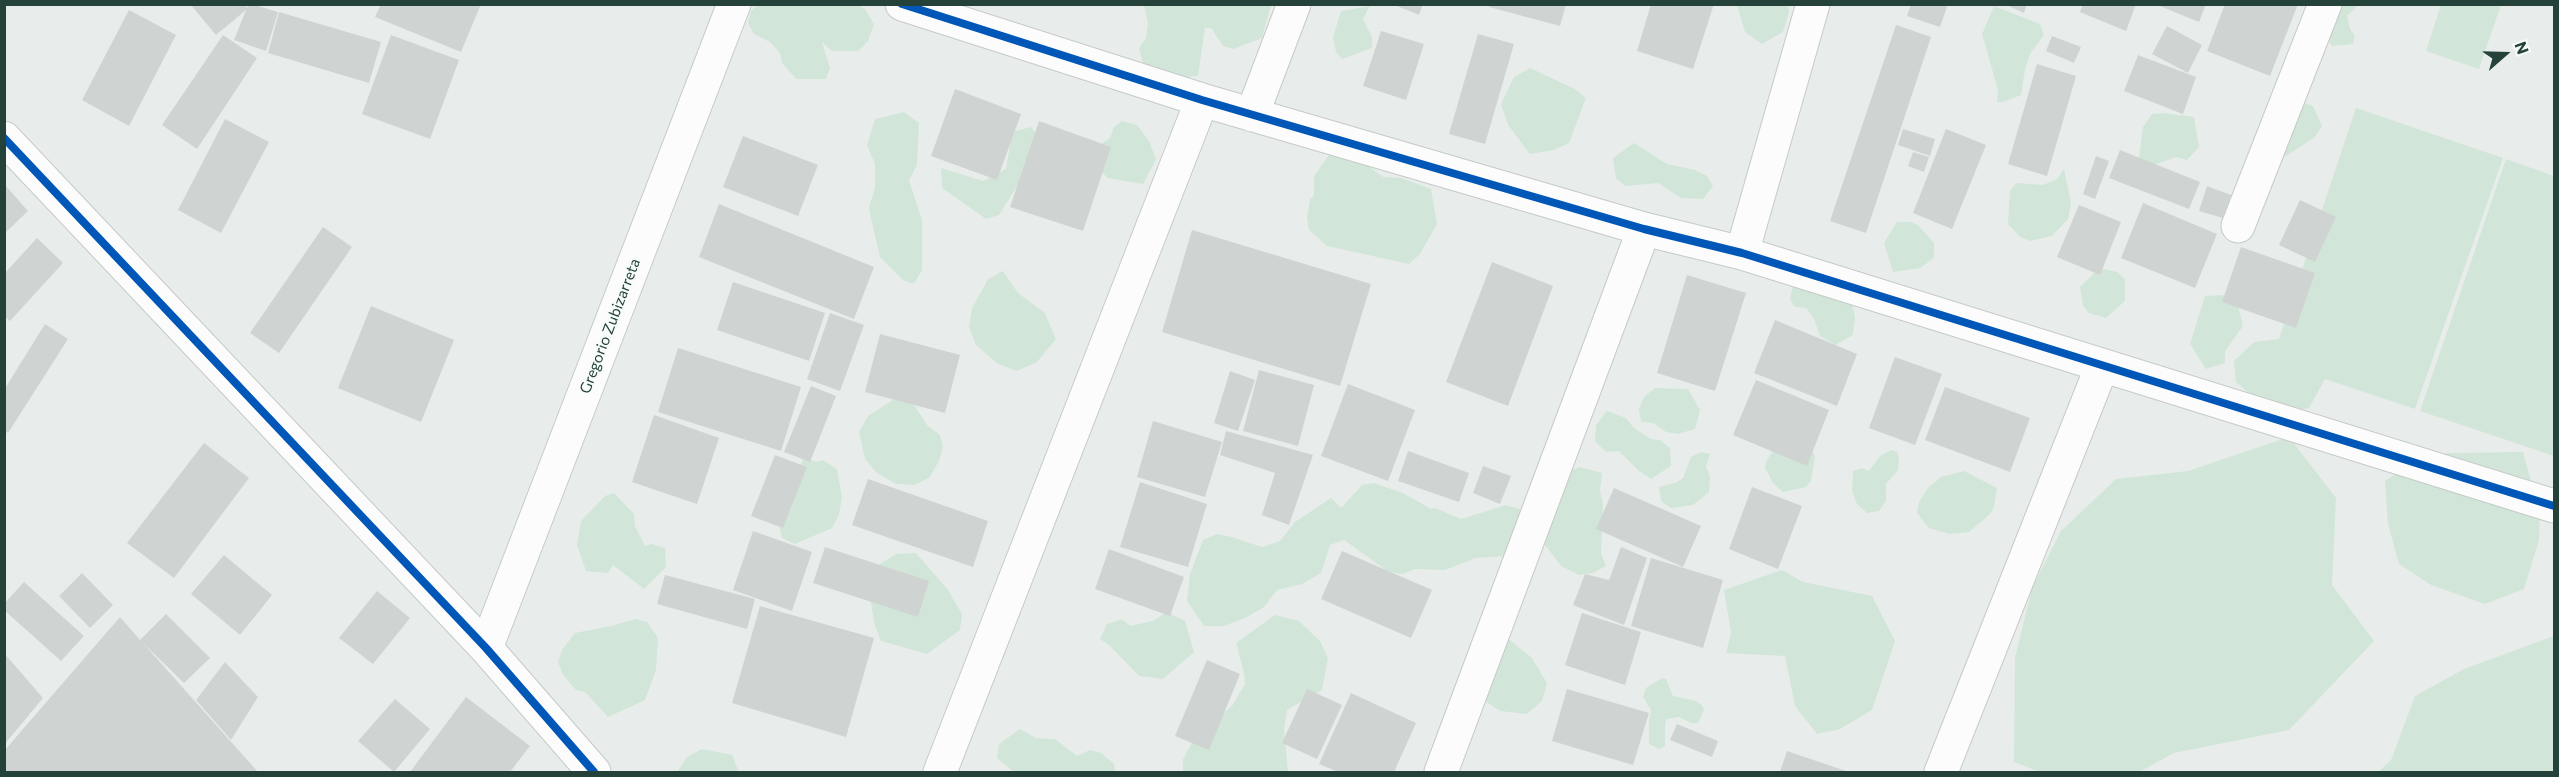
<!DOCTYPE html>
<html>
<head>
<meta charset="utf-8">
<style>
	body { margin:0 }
	#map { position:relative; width:2559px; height:777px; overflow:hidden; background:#e8edeb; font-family:Commissioner,sans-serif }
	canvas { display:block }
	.frame { position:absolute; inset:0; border:6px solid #24423a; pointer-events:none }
	.north { position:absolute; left:2475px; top:24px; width:60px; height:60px; -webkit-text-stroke:4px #f7fbf9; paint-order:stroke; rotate:70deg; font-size:16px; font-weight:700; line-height:24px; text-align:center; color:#24423a }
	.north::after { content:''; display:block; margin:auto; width:21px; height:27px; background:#24423a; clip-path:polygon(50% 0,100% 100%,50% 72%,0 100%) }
</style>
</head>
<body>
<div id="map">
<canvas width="2559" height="777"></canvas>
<div class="frame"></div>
<div class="north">N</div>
</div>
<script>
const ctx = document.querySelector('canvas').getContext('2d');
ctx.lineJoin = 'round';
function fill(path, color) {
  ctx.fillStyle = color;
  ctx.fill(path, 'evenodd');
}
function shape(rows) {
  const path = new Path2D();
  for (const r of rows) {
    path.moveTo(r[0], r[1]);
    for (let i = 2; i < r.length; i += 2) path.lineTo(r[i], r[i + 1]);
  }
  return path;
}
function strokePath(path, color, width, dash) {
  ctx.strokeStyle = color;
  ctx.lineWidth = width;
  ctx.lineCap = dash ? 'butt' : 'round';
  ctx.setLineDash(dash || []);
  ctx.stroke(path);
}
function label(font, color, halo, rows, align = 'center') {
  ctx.font = font + ' Commissioner,sans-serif';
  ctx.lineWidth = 4.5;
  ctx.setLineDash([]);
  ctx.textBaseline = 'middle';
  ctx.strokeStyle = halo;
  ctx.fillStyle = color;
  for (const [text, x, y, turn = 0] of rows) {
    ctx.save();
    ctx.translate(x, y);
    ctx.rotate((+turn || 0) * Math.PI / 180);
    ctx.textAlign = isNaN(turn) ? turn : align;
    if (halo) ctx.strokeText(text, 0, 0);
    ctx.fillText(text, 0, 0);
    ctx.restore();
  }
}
const green = shape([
	[858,5,865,9,874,24,868,41,858,51,832,51,822,42,830,68,826,79,796,79,782,63,780,53,770,42,754,34,748,23,751,11,758,5],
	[1144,5,1271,5,1262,38,1233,49,1223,46,1211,28,1205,28,1198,76,1165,79,1143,64,1139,48,1146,38,1148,23],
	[1737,5,1788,5,1789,12,1783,32,1762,44,1745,32],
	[2330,5,2358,5,2347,16,2350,29,2355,36,2353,44,2332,46,2326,35],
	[2441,5,2501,5,2479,69,2426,51],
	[1370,6,1363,19,1372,37,1372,48,1342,59,1336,52,1333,37,1341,11],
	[1994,6,2040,24,2044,35,2030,54,2025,70,2021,95,2003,102,1997,102,1998,90,1982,34],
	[1530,68,1575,89,1586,98,1569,143,1554,150,1530,154,1508,125,1501,104,1514,77],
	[2302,102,2313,106,2322,126,2315,137,2283,158,2280,166,2275,170],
	[2356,108,2503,158,2415,409,2325,379,2309,408,2281,414,2267,408,2236,382,2234,361,2254,342,2279,339],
	[904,112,919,123,917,165,909,180,922,220,922,270,914,284,903,280,880,257,870,214,869,207,875,188,875,164,867,145,875,119],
	[2164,113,2194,117,2199,147,2187,160,2176,157,2154,165,2139,159,2143,127,2152,114],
	[1122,121,1137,125,1149,141,1156,159,1143,184,1108,178,1097,168,1101,144,1110,138,1114,127],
	[1031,127,1041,141,1026,172,999,215,986,219,942,188,941,168,983,181,1006,169,1012,132],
	[1634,143,1667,164,1695,170,1707,176,1713,186,1703,199,1681,198,1658,183,1625,186,1616,178,1613,158],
	[1335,147,1352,154,1383,177,1401,178,1431,189,1437,224,1420,254,1409,264,1327,246,1309,230,1307,218,1310,199,1314,195,1314,176],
	[2506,159,2554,176,2554,456,2420,411],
	[2064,169,2071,203,2068,219,2052,236,2030,241,2020,237,2008,224,2010,190,2017,183,2043,185,2057,179],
	[1897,222,1911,222,1919,226,1934,243,1934,258,1920,268,1893,272,1884,243],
	[2099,268,2117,272,2125,279,2125,301,2106,318,2089,313,2083,306,2080,287],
	[1003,271,1018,293,1045,313,1056,339,1037,362,1017,371,998,364,976,345,969,327,972,308,988,279],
	[1794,281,1852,304,1855,317,1853,335,1835,345,1820,336,1814,319,1806,308,1795,307,1790,299],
	[2225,295,2236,297,2243,326,2225,351,2225,363,2206,369,2190,344,2205,296],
	[1655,388,1688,389,1700,410,1695,429,1678,434,1666,432,1653,423,1641,422,1639,409,1644,397],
	[899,396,911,400,927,425,940,435,943,447,939,461,929,478,914,485,896,484,877,473,865,459,859,432,868,416],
	[1607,411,1626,418,1634,428,1651,439,1660,440,1670,448,1671,466,1651,479,1638,470,1619,451,1606,452,1595,441,1596,425],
	[2289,437,2336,498,2332,585,2374,641,2289,730,2174,753,2139,772,2040,772,2014,762,2015,658,2032,588,2061,531,2116,479,2188,471],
	[1808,440,1815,457,1811,481,1806,487,1783,492,1773,483,1765,468,1766,462,1774,449],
	[1891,450,1897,452,1899,457,1898,470,1886,484,1886,501,1879,511,1867,513,1857,504,1852,491,1853,471,1862,468,1869,471,1880,456],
	[1701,452,1710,454,1706,467,1710,476,1709,492,1693,505,1671,508,1661,501,1659,487,1677,482,1683,478,1691,457],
	[2523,452,2540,513,2539,540,2524,589,2485,604,2431,585,2399,564,2388,524,2385,481,2419,459,2447,453],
	[804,457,816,462,823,460,837,469,842,497,839,515,832,528,795,544,782,538,778,521,791,509,796,491,796,476],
	[1580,467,1602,473,1600,491,1603,503,1601,553,1606,566,1593,573,1579,575,1561,566,1545,545,1541,504,1566,472],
	[1964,471,1997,488,1994,507,1990,514,1969,532,1949,534,1929,528,1917,513,1919,502,1928,488,1941,477],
	[1374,483,1403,493,1431,509,1435,508,1461,519,1506,505,1522,510,1505,556,1476,558,1445,570,1415,569,1403,574,1389,572,1344,540,1330,545,1321,573,1302,584,1277,590,1264,607,1245,618,1224,626,1204,626,1187,601,1190,574,1203,540,1217,534,1232,537,1262,547,1280,541,1295,522,1331,498,1341,508,1362,485],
	[614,493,634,514,635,526,645,546,651,544,665,548,666,567,644,589,613,565,608,573,586,571,577,545,581,521,605,496],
	[916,553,948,590,962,614,960,630,927,654,881,641,874,623,871,602,880,564,896,554],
	[1782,570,1803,582,1872,596,1895,641,1872,710,1840,729,1817,734,1795,706,1785,656,1726,653,1731,633,1724,590],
	[1167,612,1185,621,1194,652,1163,679,1139,676,1109,645,1100,639,1107,624,1122,619,1130,626,1153,621],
	[1275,615,1299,621,1320,641,1328,658,1322,690,1287,710,1284,729,1288,772,1183,772,1183,759,1195,737,1232,706,1245,684,1244,673,1236,643],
	[635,619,647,622,658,638,656,670,645,700,608,717,585,692,576,690,563,675,558,662,562,650,575,633,611,626],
	[2554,636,2554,770,2548,772,2378,772,2391,760,2415,696,2464,669],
	[1510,640,1532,658,1547,683,1542,701,1527,714,1500,711,1479,697,1489,648],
	[1662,678,1666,679,1673,696,1696,701,1702,705,1704,710,1698,723,1691,723,1679,717,1667,719,1665,723,1665,746,1659,749,1649,744,1649,721,1651,710,1643,697,1646,688],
	[1020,729,1036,738,1055,739,1077,756,1090,750,1101,753,1114,764,1115,772,1014,772,997,758,999,744],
	[702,749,732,755,739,772,677,772,687,757]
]);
const building = shape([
	[190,4,244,4,247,8,248,4,251,4,278,12,266,51,234,40,246,10,216,35],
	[381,4,481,4,461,52,375,17],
	[1392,4,1423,4,1419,15],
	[1489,4,1566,4,1560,26,1489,7],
	[1651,4,1714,4,1693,69,1637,51],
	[1911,4,1948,4,1940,27,1907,16],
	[2004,4,2027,4,2024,13],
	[2083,4,2136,4,2126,31,2080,12],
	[2155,4,2206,4,2199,22],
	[2225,4,2298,4,2270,76,2207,51],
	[129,10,176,35,129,126,82,100],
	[279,12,381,42,369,83,268,53],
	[1896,25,1931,37,1866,233,1830,221],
	[2167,26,2202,45,2188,73,2152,54],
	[1381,31,1424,44,1406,100,1363,86],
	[1478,34,1514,44,1485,144,1449,134],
	[223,35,257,58,197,149,162,125],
	[391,35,459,60,430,139,362,114],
	[2052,36,2081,47,2074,63,2046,51],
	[2138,55,2196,77,2183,114,2124,91],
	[2037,64,2076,76,2047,176,2008,164],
	[955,89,1021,114,997,180,931,156],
	[225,119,269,142,221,233,178,210],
	[1039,121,1111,147,1083,231,1010,207],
	[1903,129,1935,139,1930,156,1898,145],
	[1946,129,1986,145,1952,229,1913,213],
	[743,136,818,165,798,216,723,187],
	[2120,150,2200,182,2189,209,2109,178],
	[1913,152,1929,157,1924,172,1908,166],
	[2096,156,2109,161,2095,199,2083,194],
	[5,185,28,211,5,233],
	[2207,186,2231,195,2223,218,2199,211],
	[2300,200,2336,217,2315,262,2279,245],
	[2143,203,2217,234,2195,288,2121,258],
	[719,204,874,267,854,319,699,257],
	[2079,205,2121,222,2100,275,2057,257],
	[323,227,352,247,279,353,250,333],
	[1192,230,1371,284,1340,386,1162,332],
	[37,238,63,263,10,321,4,316,4,274],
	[2241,247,2315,273,2296,328,2222,302],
	[1492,262,1553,286,1508,406,1446,382],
	[1687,275,1746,293,1715,391,1657,373],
	[733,282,825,313,809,361,717,330],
	[371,306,454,340,421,422,338,388],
	[830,313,864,325,840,391,807,379],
	[1775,320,1857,354,1837,406,1754,373],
	[45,324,68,339,8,433,4,430,4,390],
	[880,334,960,355,945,413,865,392],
	[678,348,801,387,781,451,658,412],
	[1895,357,1942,374,1915,445,1869,428],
	[1259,370,1314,385,1298,446,1243,431],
	[1230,371,1255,380,1238,431,1214,423],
	[1756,380,1829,410,1807,466,1733,435],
	[1348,384,1415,410,1388,481,1321,456],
	[811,386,836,396,810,462,784,452],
	[1945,387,2030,418,2010,472,1925,440],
	[654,415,719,438,697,504,632,482],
	[1153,421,1222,442,1205,497,1137,477],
	[1226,431,1313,455,1289,525,1262,515,1275,473,1220,455],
	[204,443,249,478,174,578,127,543],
	[1408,451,1469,473,1459,502,1398,481],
	[775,455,807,467,783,528,751,516],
	[1483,466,1511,476,1500,504,1473,493],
	[868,479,988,521,973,567,852,525],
	[1140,482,1207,504,1188,567,1120,547],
	[1752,487,1802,506,1778,569,1729,549],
	[1614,488,1701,526,1683,567,1596,529],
	[753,531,812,552,792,611,733,590],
	[825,547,929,581,918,617,813,583],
	[1621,547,1647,558,1624,625,1573,605,1585,574,1609,580],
	[1109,549,1184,577,1170,616,1095,589],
	[1342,551,1432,590,1411,638,1321,599],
	[224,555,272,595,240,635,191,594],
	[1651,558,1723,580,1703,648,1631,626],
	[82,573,113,605,90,628,59,596],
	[665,575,755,599,747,629,657,604],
	[24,582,84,636,61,661,4,610,4,604],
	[377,591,410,618,373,664,339,638],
	[760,606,874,638,846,737,732,703],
	[1582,613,1641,632,1625,685,1565,665],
	[166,614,210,658,184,683,143,643,258,772,4,772,4,751,120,617,140,640],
	[4,653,43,698,4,745],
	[1207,660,1240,674,1209,750,1175,736],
	[225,662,258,697,231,740,196,700],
	[1307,689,1342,705,1317,759,1282,743],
	[1567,689,1649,713,1633,765,1552,741],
	[1351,693,1416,723,1394,772,1338,772,1319,764],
	[466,697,530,746,510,772,410,772],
	[395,699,430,729,394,772,358,741],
	[1677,724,1718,741,1712,757,1670,740],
	[1787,751,1849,772,1780,772]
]);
const minor = shape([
	[902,4,1202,100,1644,229,1742,253,2554,506],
	[1252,115,1294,4],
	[4,138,486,648,594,772],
	[2238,226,2325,4],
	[1742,253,1813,4],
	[486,648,734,4],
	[940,772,1202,100],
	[1441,772,1644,229],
	[1941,772,2102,366]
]);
const cycleway = shape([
	[902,4,1202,100,1644,229,1742,253,2554,506],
	[4,138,486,648,594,772]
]);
const streetNames = [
	["Gregorio Zubizarreta",610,326,-69]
];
fill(green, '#d1e6d8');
fill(building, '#cfd4d2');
strokePath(minor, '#c5cac8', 35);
strokePath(minor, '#fcfcfc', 33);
strokePath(cycleway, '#0057b8', 8);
label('15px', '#24423a', '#f7fbf9', streetNames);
</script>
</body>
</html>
